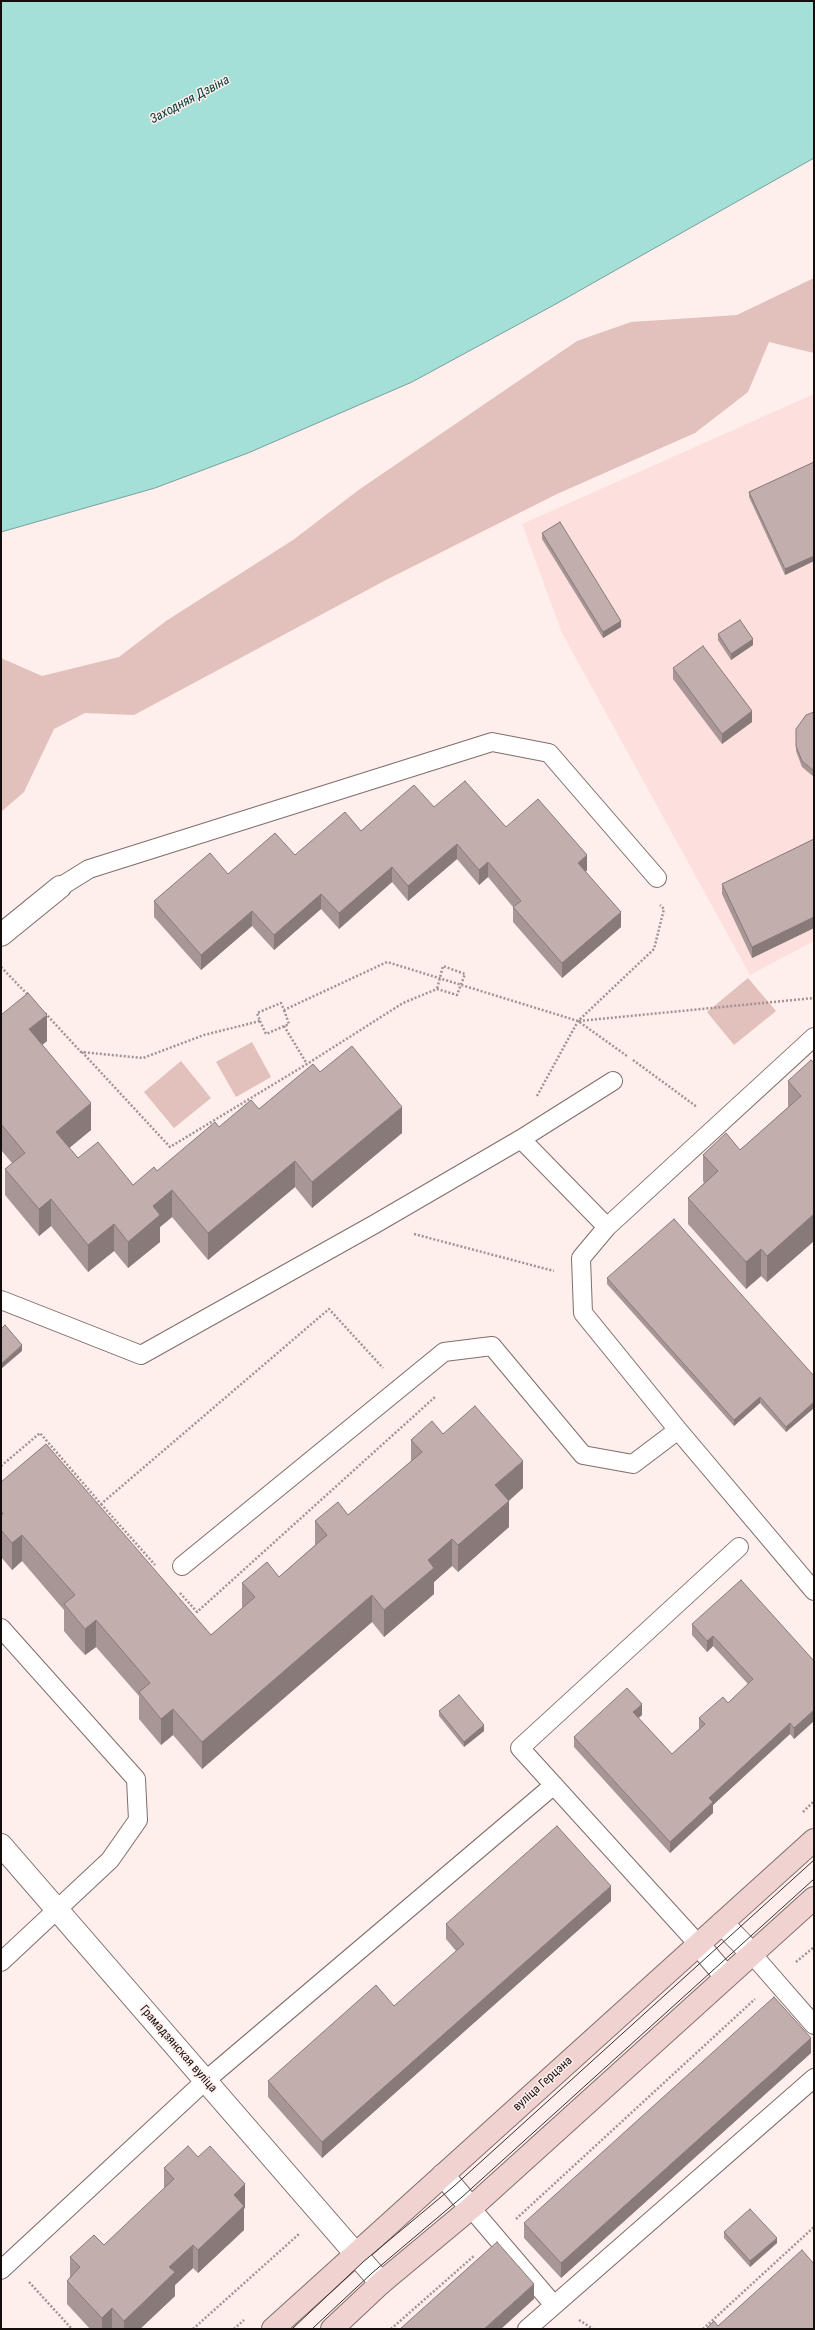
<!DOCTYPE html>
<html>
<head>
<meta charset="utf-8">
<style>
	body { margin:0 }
	#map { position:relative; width:815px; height:2330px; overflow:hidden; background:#feeeec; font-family:"Roboto Condensed",sans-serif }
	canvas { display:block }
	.frame { position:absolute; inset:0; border:2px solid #130d0c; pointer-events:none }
</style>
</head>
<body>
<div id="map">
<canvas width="815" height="2330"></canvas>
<div class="frame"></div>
</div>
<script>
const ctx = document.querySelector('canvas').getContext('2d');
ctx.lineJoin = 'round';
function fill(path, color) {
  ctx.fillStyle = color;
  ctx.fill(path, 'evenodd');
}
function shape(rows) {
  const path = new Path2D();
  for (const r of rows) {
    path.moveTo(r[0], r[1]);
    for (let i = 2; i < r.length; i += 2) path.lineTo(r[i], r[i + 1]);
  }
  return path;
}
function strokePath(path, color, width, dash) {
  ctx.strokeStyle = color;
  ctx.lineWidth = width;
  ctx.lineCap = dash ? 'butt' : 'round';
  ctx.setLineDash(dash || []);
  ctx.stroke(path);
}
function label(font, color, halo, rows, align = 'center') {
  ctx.font = font + ' "Roboto Condensed",sans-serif';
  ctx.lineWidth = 3;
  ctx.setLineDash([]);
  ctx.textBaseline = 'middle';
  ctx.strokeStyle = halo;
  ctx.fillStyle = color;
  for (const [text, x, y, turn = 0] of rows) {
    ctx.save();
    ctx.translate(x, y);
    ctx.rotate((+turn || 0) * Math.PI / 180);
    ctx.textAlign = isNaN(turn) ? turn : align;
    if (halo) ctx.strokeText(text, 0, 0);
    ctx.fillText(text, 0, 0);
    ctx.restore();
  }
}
const built = shape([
	[814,394,814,941,750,975,562,633,522,524]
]);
const green = shape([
	[814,278,814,353,769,342,748,392,695,433,557,494,384,581,134,715,85,713,54,729,24,792,1,812,1,658,42,676,119,657,166,621,293,540,360,489,577,341,631,322,737,315],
	[748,978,776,1011,734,1045,707,1012],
	[252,1042,271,1077,236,1097,216,1062],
	[181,1061,211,1098,174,1128,144,1092]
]);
const water = shape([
	[1,1,814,1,814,158,554,305,412,382,248,453,155,488,1,532,1,1]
]);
const path = shape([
	[1,967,28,995],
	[45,1013,81,1052,143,1058,204,1035,260,1021,257,1013,281,1003,284,1010,387,962,578,1021,627,1056],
	[260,1021,266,1034,289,1024,284,1010],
	[579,1021,814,998],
	[284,1026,307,1064],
	[82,1052,170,1147,307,1064,403,1003,437,989,457,995,465,974,443,966,437,989],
	[633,1060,697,1107],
	[537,1096,578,1021,654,949,664,909,660,905],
	[414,1234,554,1271],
	[1,1466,40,1433,101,1504,329,1309,383,1368],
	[101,1504,155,1565],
	[180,1593,197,1612,435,1397],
	[803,1812,814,1801],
	[796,1962,814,1947],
	[516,2219,755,1999],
	[29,2282,72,2329],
	[579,2320,593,2329],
	[193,2329,299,2234],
	[234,2329,244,2320],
	[391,2329,475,2255],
	[703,2329,814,2227]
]);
const service = shape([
	[60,887,89,869,492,742,549,753,657,878],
	[814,1037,607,1227,581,1258,583,1313,678,1430,814,1591],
	[521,1139,607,1227],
	[1,1300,141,1355,375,1224,521,1139,613,1081],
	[182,1566,444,1352,492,1346,583,1455,633,1464,678,1430],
	[1,1628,136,1779,138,1820,110,1860,1,1962],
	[698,1944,520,1748,739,1547],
	[752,1954,814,2025],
	[471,2208,553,2304],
	[1,2270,205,2081,554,1785],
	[527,2329,814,2078]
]);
const minor = shape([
	[1,935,60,887],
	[1,1845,381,2283],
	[722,1923,752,1954],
	[698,1944,726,1977],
	[443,2175,471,2208]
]);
const secondary = shape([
	[273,2329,814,1840],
	[332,2329,381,2283,471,2208,814,1898]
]);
const tram = shape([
	[292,2329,363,2262,453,2187,814,1860],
	[312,2329,372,2273,462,2197,814,1879]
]);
const wall = shape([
	[814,462,814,561,785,575,749,497,749,492],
	[542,533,621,627,603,638,542,539],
	[718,634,753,645,731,660,718,640],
	[673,668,752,722,722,744,673,679],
	[814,712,814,777,802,767,796,751,796,729],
	[434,807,506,827,587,870,586,872,621,927,562,978,513,922,513,907,488,877,479,885,457,859,408,901,392,882,339,929,321,909,274,950,252,926,201,970,154,917,154,901,228,874,295,855,361,831],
	[814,839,814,928,752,958,722,894,722,884],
	[1,1015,47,1041,42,1045,91,1130,69,1148,78,1158,133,1185,157,1171,219,1127,259,1109,320,1072,402,1133,312,1208,295,1187,208,1260,172,1217,160,1227,160,1242,128,1268,114,1251,88,1272,51,1226,39,1236,5,1195,5,1169,12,1163,1,1150],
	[814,1063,814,1241,767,1282,761,1276,746,1289,688,1224,688,1198,704,1183,703,1181,703,1155,740,1150,788,1107,788,1081],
	[607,1278,814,1376,814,1408,786,1432,760,1403,734,1426,607,1284],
	[443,1434,523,1488,509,1501,509,1527,458,1572,452,1566,434,1582,434,1594,384,1637,372,1622,202,1769,173,1735,161,1745,139,1719,139,1696,96,1647,85,1655,74,1643,64,1631,64,1610,22,1561,12,1570,1,1557,1,1482,211,1635,242,1608,242,1583,279,1577,315,1545,315,1521,348,1515,411,1461,411,1440],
	[692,1624,814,1661,814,1721,794,1739,790,1734,713,1805,713,1813,670,1853,574,1747,574,1737,642,1715,638,1718,672,1754,699,1729,699,1718,728,1703,748,1684,713,1646,707,1652,692,1635],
	[439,1711,484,1731,464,1747,439,1716],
	[611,1901,322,2158,268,2097,268,2081,394,2006,456,1951,446,1939,446,1924],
	[811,2053,561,2278,524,2238,524,2223],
	[164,2168,245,2207,244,2209,244,2230,198,2273,193,2268,175,2285,175,2296,140,2329,90,2329,67,2304,67,2281,70,2277,70,2257,104,2245,164,2189],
	[724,2232,777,2243,750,2267,724,2238]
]);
const shadedWall = shape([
	[814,556,814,561,785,575,785,569],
	[621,621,621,627,603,638,603,632],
	[753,639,753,645,731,660,731,654],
	[752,711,752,722,722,744,722,734],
	[457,844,457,859,408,901,408,886],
	[587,855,587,870,578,879,578,863],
	[488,862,488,877,479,885,479,870],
	[392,867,392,882,339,929,339,913],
	[321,894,321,909,274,950,274,935],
	[252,911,252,926,201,970,201,955],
	[621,912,621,927,562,978,562,963],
	[814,917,814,928,752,958,752,947],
	[47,1015,47,1041,29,1056,29,1029],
	[91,1103,91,1130,56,1159,56,1132],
	[402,1107,402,1133,312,1208,312,1182],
	[295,1161,295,1187,208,1260,208,1233],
	[172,1190,172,1217,160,1227,160,1242,128,1268,128,1242,153,1206],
	[51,1199,51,1226,39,1236,39,1209],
	[814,1214,814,1241,767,1282,767,1256],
	[114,1224,114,1251,88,1272,88,1245],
	[761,1249,761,1276,746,1289,746,1262],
	[22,1345,22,1351,1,1369,1,1364],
	[760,1397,760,1403,734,1426,734,1420],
	[814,1402,814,1408,786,1432,786,1427],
	[523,1461,523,1488,495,1512,495,1485],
	[509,1501,509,1527,458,1572,458,1545],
	[22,1535,22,1561,12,1570,12,1543],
	[452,1539,452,1566,434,1582,434,1594,384,1637,384,1610,428,1560],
	[372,1595,372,1622,202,1769,202,1742],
	[96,1620,96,1647,85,1655,85,1629],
	[713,1636,713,1646,707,1652,707,1641],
	[642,1704,642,1715,633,1723,633,1712],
	[173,1709,173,1735,161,1745,161,1719],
	[814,1710,814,1721,794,1739,794,1728],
	[790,1723,790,1734,713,1805,713,1813,670,1853,670,1842,709,1798],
	[484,1725,484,1731,464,1747,464,1742],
	[611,1886,611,1901,322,2158,322,2142],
	[811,2038,811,2053,561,2278,561,2263],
	[245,2184,245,2207,244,2209,244,2230,198,2273,198,2250,234,2195],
	[777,2238,777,2243,750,2267,750,2261],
	[193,2245,193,2268,175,2285,175,2296,140,2329,124,2329,124,2321,169,2267],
	[534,2284,534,2299,501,2329,484,2329],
	[112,2308,112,2329,102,2329,102,2318]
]);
const building = shape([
	[814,462,814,556,785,569,749,492,814,462],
	[560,522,621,621,603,632,542,533,560,522],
	[740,620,753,639,731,654,718,634,740,620],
	[703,646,752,711,722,734,673,668,703,646],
	[814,712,814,771,802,761,796,746,796,729,806,715,814,712],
	[465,781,506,827,538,799,587,855,578,863,621,912,562,963,513,907,521,901,488,862,479,870,457,844,408,886,392,867,339,913,321,894,274,935,252,911,201,955,154,901,210,853,228,874,275,833,295,855,345,812,361,831,414,785,434,807,465,781],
	[814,839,814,917,752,947,722,884,814,839],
	[28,993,47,1015,29,1029,91,1103,56,1132,78,1158,98,1142,133,1185,154,1167,157,1171,215,1122,219,1127,251,1100,259,1109,313,1064,320,1072,352,1046,402,1107,312,1182,295,1161,208,1233,172,1190,153,1206,160,1215,128,1242,114,1224,88,1245,51,1199,39,1209,5,1169,25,1153,1,1124,1,1015,28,993],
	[811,1060,814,1063,814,1214,767,1256,761,1249,746,1262,688,1198,718,1171,703,1155,726,1133,740,1150,801,1096,788,1081,811,1060],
	[674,1219,814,1376,814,1402,786,1427,760,1397,734,1420,607,1278,674,1219],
	[5,1325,22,1345,1,1364,1,1329,5,1325],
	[475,1406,523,1461,495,1485,509,1501,458,1545,452,1539,428,1560,434,1568,384,1610,372,1595,202,1742,173,1709,161,1719,139,1692,150,1683,96,1620,85,1629,74,1616,64,1604,75,1595,22,1535,12,1543,1,1530,1,1515,3,1514,1,1511,1,1482,46,1444,211,1635,255,1597,242,1583,253,1574,267,1562,279,1577,327,1535,315,1521,338,1502,348,1515,422,1452,411,1440,420,1432,432,1421,443,1434,475,1406],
	[741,1580,814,1661,814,1710,794,1728,790,1723,709,1798,713,1802,670,1842,574,1737,627,1688,642,1704,633,1712,672,1754,705,1724,699,1718,723,1697,728,1703,753,1679,713,1636,707,1641,692,1624,741,1580],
	[459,1695,484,1725,464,1742,439,1711,459,1695],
	[557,1826,611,1886,322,2142,268,2081,376,1985,394,2006,464,1944,446,1924,557,1826],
	[774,1997,811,2038,561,2263,524,2223,774,1997],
	[188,2146,198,2157,210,2146,245,2184,234,2195,244,2206,198,2250,193,2245,169,2267,175,2272,124,2321,112,2308,102,2318,67,2281,80,2267,70,2257,94,2235,104,2245,161,2191,174,2179,164,2168,188,2146],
	[750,2209,777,2238,750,2261,724,2232,750,2209],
	[497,2242,534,2284,484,2329,400,2329,497,2242],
	[802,2250,814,2264,814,2329,706,2329,714,2321,718,2326,802,2250]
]);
const streetNames = [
	["Грамадзянская вуліца",178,2049,49],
	["вуліца Герцэна",543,2084,-42]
];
const waterNames = [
	["Заходняя Дзвіна",190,100,-28]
];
fill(built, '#fde0dd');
fill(green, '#e2c0bc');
fill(water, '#a4dfd8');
strokePath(water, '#78a09b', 1);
strokePath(service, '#7f6e6b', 20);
strokePath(minor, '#7f6e6b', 24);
strokePath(secondary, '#7f6e6b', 24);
strokePath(path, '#a09492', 2.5, [2, 2]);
strokePath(service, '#fff', 18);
strokePath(minor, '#fff', 22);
strokePath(secondary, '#f0d3d1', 22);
strokePath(tram, '#37302f', 1);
fill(wall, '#a79695');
fill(shadedWall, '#887a79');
fill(building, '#c2afad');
strokePath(building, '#887a79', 1);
label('12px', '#130d0c', '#feeeec', streetNames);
label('italic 13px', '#043d39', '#feeeec', waterNames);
</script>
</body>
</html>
